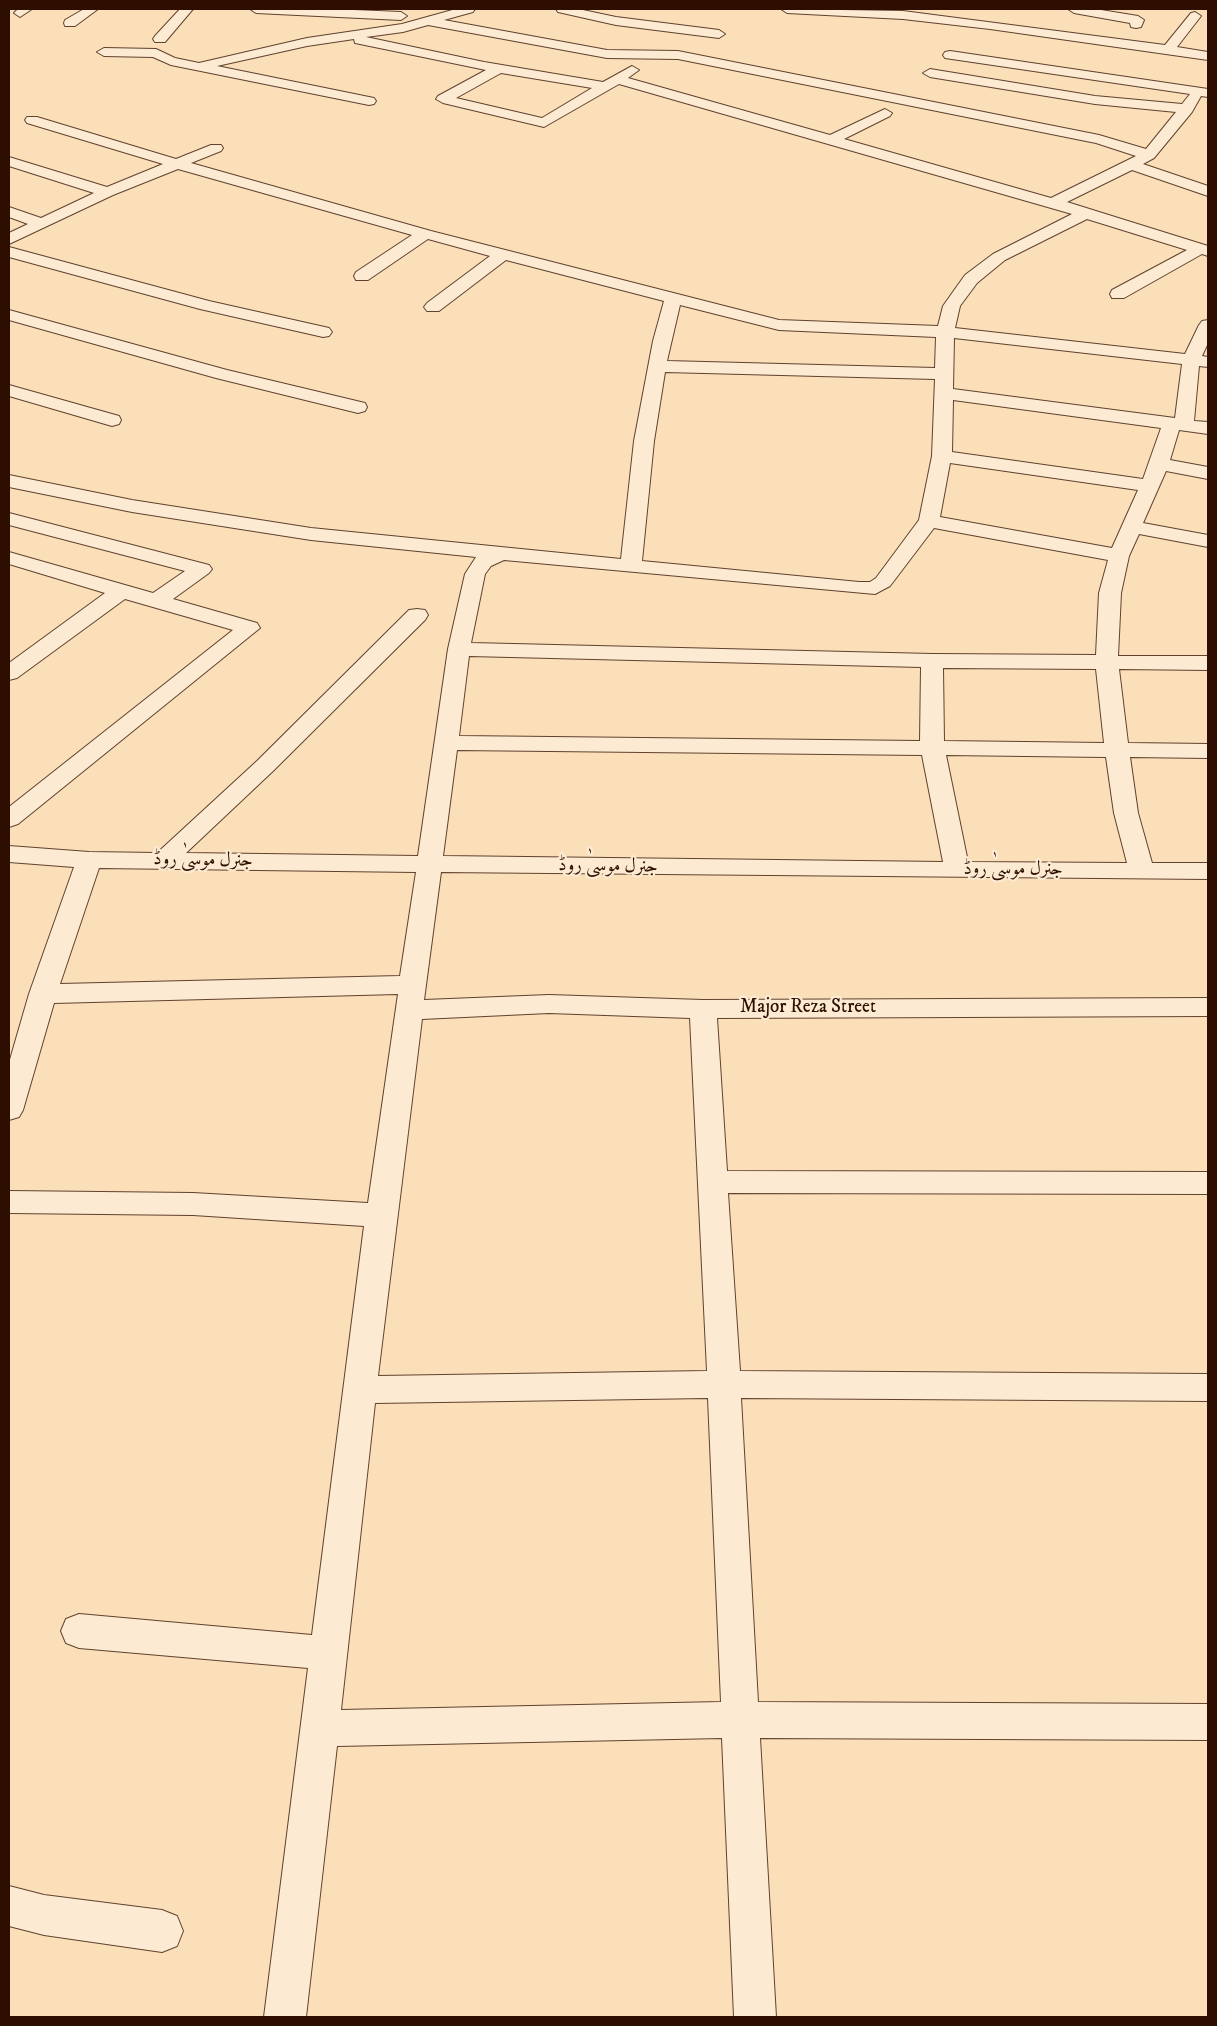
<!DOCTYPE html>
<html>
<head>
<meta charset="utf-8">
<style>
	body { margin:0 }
	#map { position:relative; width:1217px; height:2026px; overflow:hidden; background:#fadfb9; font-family:"IM FELL DW Pica",serif }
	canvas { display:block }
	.frame { position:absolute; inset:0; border:10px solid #2d0e00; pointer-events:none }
</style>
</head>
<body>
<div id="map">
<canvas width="1217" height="2026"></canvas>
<div class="frame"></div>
</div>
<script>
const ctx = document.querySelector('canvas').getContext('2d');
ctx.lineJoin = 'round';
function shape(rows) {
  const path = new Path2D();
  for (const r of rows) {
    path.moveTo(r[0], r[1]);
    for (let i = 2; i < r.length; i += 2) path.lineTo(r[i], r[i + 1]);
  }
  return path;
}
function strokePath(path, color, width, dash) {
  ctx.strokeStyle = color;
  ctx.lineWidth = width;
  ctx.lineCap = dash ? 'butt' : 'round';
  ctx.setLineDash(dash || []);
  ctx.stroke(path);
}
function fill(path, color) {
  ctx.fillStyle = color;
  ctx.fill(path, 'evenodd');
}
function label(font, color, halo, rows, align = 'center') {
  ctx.font = font + ' "IM FELL DW Pica",Amiri,serif';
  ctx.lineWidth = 4.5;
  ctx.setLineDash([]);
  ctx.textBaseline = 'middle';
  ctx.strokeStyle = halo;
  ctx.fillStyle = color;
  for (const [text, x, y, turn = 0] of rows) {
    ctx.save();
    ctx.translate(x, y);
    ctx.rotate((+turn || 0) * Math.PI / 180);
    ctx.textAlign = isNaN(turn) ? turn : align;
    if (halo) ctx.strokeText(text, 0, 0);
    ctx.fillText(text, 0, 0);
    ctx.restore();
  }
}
const minor = shape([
	[18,9,32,9,20,17,14,13,18,9],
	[84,9,98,9,75,26,65,26,64,23,65,20,84,9],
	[180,9,193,9,165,42,155,42,153,39,155,36,180,9],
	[250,9,330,9,401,12,407,16,401,20,256,13,250,9],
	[456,9,475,9,473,12,444,20,607,50,678,51,1099,135,1146,149,1176,112,1095,104,930,77,923,73,930,69,1095,96,1182,104,1190,94,945,58,943,55,945,52,950,51,1208,89,1208,97,1201,96,1192,112,1154,158,1143,164,1208,186,1208,196,1132,170,1067,202,1208,246,1208,256,1202,254,1124,298,1112,298,1110,294,1112,290,1187,250,1087,219,1005,260,977,283,960,306,955,328,1185,354,1199,325,1202,321,1208,320,1208,343,1202,356,1208,357,1208,367,1199,366,1194,421,1208,422,1208,434,1179,430,1170,460,1208,467,1208,479,1166,471,1143,523,1208,535,1208,547,1139,534,1129,556,1121,593,1118,656,1208,656,1208,670,1119,669,1128,743,1208,744,1208,758,1130,757,1138,813,1152,863,1208,863,1208,879,441,872,424,1000,549,995,703,1000,1208,998,1208,1016,717,1018,727,1171,1208,1172,1208,1194,728,1193,740,1371,1208,1374,1208,1401,741,1398,758,1702,1208,1704,1208,1740,760,1738,776,2017,734,2017,722,1738,337,1746,306,2017,264,2017,308,1668,79,1648,66,1643,61,1631,66,1619,79,1614,312,1635,364,1226,193,1215,9,1213,9,1191,193,1193,368,1203,398,994,54,1003,23,1110,19,1117,9,1120,9,1063,29,994,74,867,9,862,9,846,89,852,157,853,257,761,409,610,417,609,425,610,428,615,425,620,273,771,186,853,418,856,448,649,465,574,476,557,311,540,132,512,9,487,9,475,132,500,311,528,621,559,634,441,653,341,664,301,506,260,439,311,427,311,424,307,427,303,490,256,428,239,368,280,356,280,354,276,356,272,412,235,178,169,113,195,9,244,9,233,28,224,9,217,9,207,41,218,94,193,9,166,9,157,107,187,163,164,27,123,25,120,27,117,37,117,176,159,211,145,221,145,223,148,221,151,191,163,431,231,779,320,938,326,943,306,965,275,993,254,1072,214,619,84,544,127,443,103,436,99,438,96,486,70,360,44,355,43,354,39,307,46,217,66,369,97,374,98,376,101,374,104,369,105,171,65,153,57,104,56,97,52,104,48,156,49,175,58,199,63,307,38,402,24,456,9],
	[428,25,607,58,678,59,1096,143,1136,156,1051,198,844,139,890,116,892,113,885,109,830,135,628,78,639,70,632,66,603,82,484,62,366,37,403,32,428,25],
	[501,73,592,88,542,118,456,98,501,73],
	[680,305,779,330,936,337,935,368,667,361,680,305],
	[954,338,1182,364,1175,418,953,389,954,338],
	[665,372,935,379,932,456,919,520,876,578,870,582,859,582,642,561,654,441,665,372],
	[953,400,1161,428,1143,479,952,452,953,400],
	[950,463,1138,490,1112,548,940,517,950,463],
	[934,528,1108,560,1099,593,1096,655,932,654,471,643,485,574,491,566,504,560,875,594,890,586,934,528],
	[469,656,921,667,920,741,459,736,469,656],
	[943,668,1096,669,1104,743,944,741,943,668],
	[457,750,922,755,943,862,443,856,457,750],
	[946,755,1106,757,1114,813,1127,863,968,862,946,755],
	[99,868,416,872,400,976,60,984,99,868],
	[549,1013,690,1018,707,1371,378,1376,422,1019,549,1013],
	[708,1398,721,1702,341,1710,375,1403,708,1398],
	[556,9,578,9,616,17,719,30,725,34,719,38,616,25,558,12,556,9],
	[781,9,903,11,1165,45,1191,13,1195,12,1201,16,1177,47,1208,52,1208,60,990,29,903,19,787,13,781,9],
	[1068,9,1095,9,1138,16,1144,20,1141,27,1136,28,1131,27,1130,23,1074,13,1068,9],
	[9,247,209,301,329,328,332,332,329,336,323,337,200,309,9,257,9,247],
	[9,310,227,370,365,403,367,407,365,411,358,413,216,378,9,320,9,310],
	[9,385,119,416,121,420,119,424,112,426,9,396,9,385],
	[9,513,209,565,212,569,209,573,173,599,257,623,260,628,18,824,9,827,9,807,233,630,125,599,17,678,9,680,9,663,105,593,9,564,9,552,153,593,185,571,9,525,9,513],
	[9,1886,44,1895,162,1910,177,1916,183,1931,177,1946,162,1952,44,1935,9,1926,9,1886]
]);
const streetNames = [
	["جنرل موسیٰ روڈ",203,861,1],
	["جنرل موسیٰ روڈ",608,867,1],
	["جنرل موسیٰ روڈ",1013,870],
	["Major Reza Street",808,1008]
];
strokePath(minor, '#60422e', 2);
fill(minor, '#fcead2');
label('19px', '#2d0e00', '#fcead2', streetNames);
</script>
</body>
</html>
